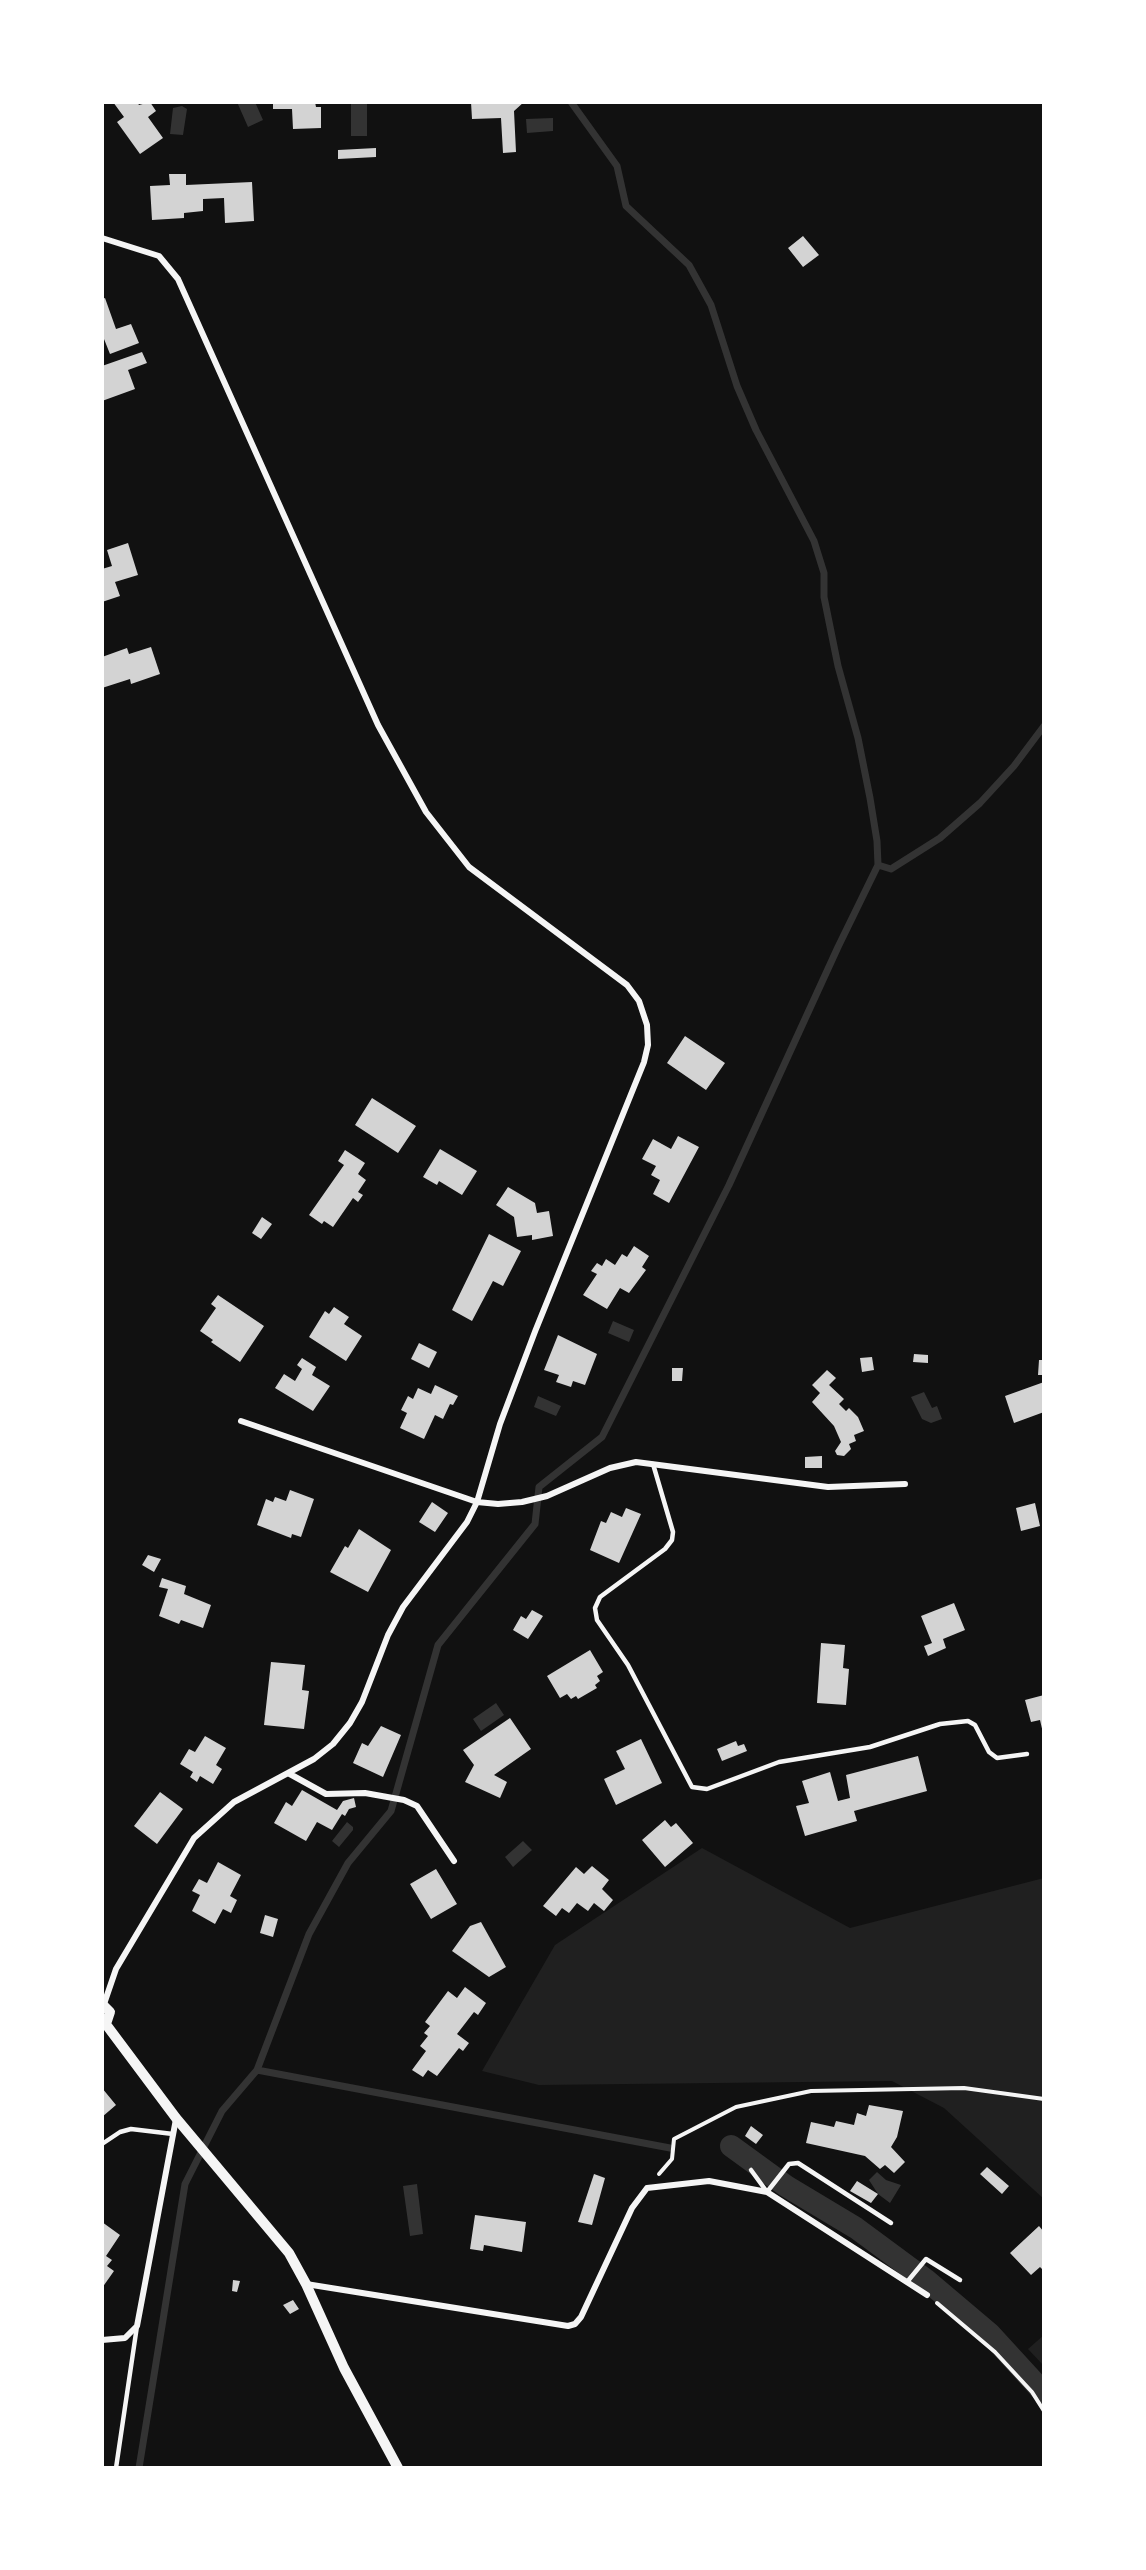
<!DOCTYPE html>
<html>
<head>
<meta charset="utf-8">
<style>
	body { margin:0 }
	#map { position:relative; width:1146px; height:2570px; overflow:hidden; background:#111; font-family:Manrope,sans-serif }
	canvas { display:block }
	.frame { position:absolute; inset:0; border:104px solid #fff; pointer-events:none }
</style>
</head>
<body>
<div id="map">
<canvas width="1146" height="2570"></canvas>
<div class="frame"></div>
</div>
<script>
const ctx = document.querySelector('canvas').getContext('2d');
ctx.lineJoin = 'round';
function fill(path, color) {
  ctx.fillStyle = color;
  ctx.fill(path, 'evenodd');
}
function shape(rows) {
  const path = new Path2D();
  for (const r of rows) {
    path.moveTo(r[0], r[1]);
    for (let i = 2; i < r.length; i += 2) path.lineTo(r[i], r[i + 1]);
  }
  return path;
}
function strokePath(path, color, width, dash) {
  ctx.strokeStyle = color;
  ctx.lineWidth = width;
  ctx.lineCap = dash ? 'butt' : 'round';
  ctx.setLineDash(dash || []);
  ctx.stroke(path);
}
const green = shape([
	[702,1848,850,1928,1044,1878,1044,2199,944,2108,892,2081,539,2085,482,2071,555,1945],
	[1044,2335,1044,2366,1028,2349]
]);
const water = shape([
	[237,102,255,102,263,120,248,127],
	[351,104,367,104,367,136,351,136],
	[182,106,187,109,183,135,170,134,173,108],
	[553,118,553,131,527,133,526,119],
	[613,1321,634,1330,629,1342,608,1333],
	[924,1392,932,1408,937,1406,942,1419,931,1423,922,1419,911,1397],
	[538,1396,561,1406,556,1416,534,1407],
	[496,1703,504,1715,481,1731,473,1719],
	[347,1822,353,1827,353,1830,339,1847,332,1841],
	[523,1841,532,1850,513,1867,505,1857],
	[877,2172,886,2180,901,2185,890,2203,878,2194,869,2180],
	[417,2184,423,2234,410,2236,403,2186]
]);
const stream = shape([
	[878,865,891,869,940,838,980,803,1014,766,1044,726],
	[257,2070,670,2148],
	[139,2468,185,2184,222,2111,257,2070,309,1934,348,1863,391,1811,438,1645,535,1524,539,1487,602,1437,729,1185,838,947,878,865,877,841,870,798,858,738,838,666,824,597,824,573,814,541,756,430,737,386,711,305,689,265,626,206,617,166,571,102]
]);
const canal = shape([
	[731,2146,786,2186,856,2228,925,2279,990,2334,1044,2393]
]);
const building = shape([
	[113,102,137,102,139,105,150,102,156,111,148,117,163,138,140,154,117,122,124,117],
	[273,102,315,102,316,107,321,107,321,128,293,129,292,109,273,109],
	[471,102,524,102,514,111,516,152,503,153,501,118,472,119],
	[376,148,376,157,338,159,338,150],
	[169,174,186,174,186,185,252,182,254,221,225,223,224,198,203,199,203,211,184,213,184,218,152,220,150,186,170,185],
	[803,236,819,255,803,267,788,248],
	[105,298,116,329,131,324,139,343,110,354,102,334,102,299],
	[142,352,147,363,128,370,135,389,102,401,102,366],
	[128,543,138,575,115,582,120,596,102,602,102,569,112,566,107,550],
	[151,647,160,674,131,684,130,679,102,688,102,657,127,648,129,654],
	[685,1036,725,1063,706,1090,667,1063],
	[372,1098,416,1126,398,1153,355,1125],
	[678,1136,699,1147,669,1203,653,1194,660,1180,651,1175,656,1166,642,1159,653,1139,671,1149],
	[440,1149,477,1171,462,1195,439,1181,437,1185,423,1177],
	[345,1150,365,1163,358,1174,366,1180,358,1192,363,1195,358,1202,353,1198,333,1227,324,1221,322,1224,309,1215,344,1165,338,1161],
	[508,1187,535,1203,537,1213,549,1211,553,1236,532,1240,532,1235,517,1237,514,1217,496,1205],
	[262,1217,272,1224,261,1239,252,1233],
	[489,1234,521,1251,503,1286,493,1281,472,1321,452,1310],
	[634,1246,649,1256,642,1267,646,1270,629,1293,620,1288,607,1309,583,1295,597,1274,591,1271,597,1263,602,1266,606,1259,615,1265,622,1254,627,1257],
	[218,1295,264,1326,240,1362,211,1342,213,1340,200,1331,216,1308,211,1304],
	[334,1307,349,1317,344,1324,362,1336,346,1361,309,1337,325,1311,329,1314],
	[558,1335,597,1354,585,1385,573,1381,571,1387,556,1382,559,1375,544,1370],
	[419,1343,437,1352,429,1368,411,1359],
	[914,1354,928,1355,928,1363,913,1362],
	[872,1357,874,1370,862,1372,860,1358],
	[302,1358,316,1367,312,1375,330,1386,313,1411,275,1388,284,1374,295,1381,302,1369,297,1365],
	[1039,1360,1044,1360,1044,1375,1038,1375],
	[672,1368,683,1368,682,1381,672,1381],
	[827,1370,836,1378,829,1385,844,1399,839,1404,846,1411,849,1408,858,1417,864,1431,854,1435,856,1441,849,1444,851,1449,844,1456,837,1455,835,1451,841,1442,834,1426,812,1402,820,1393,812,1385],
	[1044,1382,1044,1412,1014,1423,1005,1396],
	[435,1385,458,1396,453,1405,450,1404,443,1419,435,1415,424,1439,400,1428,407,1413,401,1410,408,1396,413,1399,418,1388,431,1394],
	[822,1456,822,1468,805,1468,805,1457],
	[290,1490,314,1499,301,1537,292,1534,291,1538,257,1525,266,1499,273,1502,275,1497,286,1501],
	[432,1502,448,1513,435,1532,419,1522],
	[1035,1503,1040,1526,1021,1531,1016,1508],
	[626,1508,641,1514,619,1563,590,1550,601,1521,606,1523,611,1512,622,1517],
	[359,1529,391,1550,368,1592,330,1572,345,1546,348,1548],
	[148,1555,161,1559,154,1572,142,1565],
	[162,1578,186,1586,184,1594,211,1605,203,1628,181,1620,179,1624,159,1616,168,1589,159,1587],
	[954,1603,965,1630,943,1639,946,1648,928,1656,924,1646,932,1643,921,1616],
	[532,1610,543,1616,528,1639,513,1630,521,1616,526,1619],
	[821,1643,845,1645,843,1668,849,1669,846,1705,817,1703],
	[590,1650,603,1672,597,1676,600,1681,595,1685,597,1688,578,1699,576,1696,571,1699,567,1694,560,1698,547,1676],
	[271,1662,305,1665,302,1690,309,1691,304,1729,264,1725],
	[1044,1695,1044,1733,1043,1733,1040,1720,1031,1722,1025,1700],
	[510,1718,531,1749,494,1775,507,1782,500,1798,465,1782,474,1765,463,1750],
	[381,1726,401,1735,383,1777,353,1763,362,1743,368,1746],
	[205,1736,226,1748,216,1765,222,1769,213,1784,200,1776,197,1782,190,1777,193,1772,180,1764,189,1749,195,1752],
	[641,1739,662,1783,616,1805,604,1779,625,1769,616,1751],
	[736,1741,738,1746,744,1744,747,1751,722,1761,717,1749],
	[918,1756,927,1791,854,1811,857,1821,805,1836,796,1806,809,1803,802,1781,830,1772,838,1801,850,1798,846,1775],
	[302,1790,337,1810,343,1801,354,1798,356,1807,349,1809,345,1816,342,1814,332,1830,317,1822,306,1841,274,1823,286,1802,292,1806],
	[160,1792,183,1809,157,1844,134,1826],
	[665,1820,671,1827,676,1823,693,1843,665,1867,642,1840],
	[218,1862,241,1875,230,1896,237,1900,231,1913,223,1909,215,1924,192,1911,200,1895,192,1891,199,1879,207,1883],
	[592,1866,609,1880,602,1889,613,1900,604,1911,594,1903,588,1911,577,1903,569,1913,562,1908,556,1916,543,1906,576,1867,584,1874],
	[436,1869,457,1904,431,1919,410,1884],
	[265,1915,278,1919,273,1937,260,1933],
	[481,1922,506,1967,489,1977,452,1951,470,1926],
	[465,1987,486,2003,478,2015,474,2012,457,2034,469,2043,463,2051,459,2048,437,2076,428,2070,423,2077,412,2070,426,2051,420,2046,428,2036,424,2033,430,2026,425,2022,448,1991,457,1998],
	[102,2088,116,2105,102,2117],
	[869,2105,903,2111,897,2137,891,2147,905,2162,894,2173,885,2165,880,2169,865,2156,806,2143,811,2122,834,2127,836,2121,854,2125,857,2113,866,2116],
	[751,2126,763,2135,756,2144,745,2136],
	[987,2167,1009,2186,1002,2194,980,2174],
	[594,2174,605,2178,592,2225,578,2222],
	[857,2181,878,2194,871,2203,850,2191],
	[475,2215,526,2222,522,2252,484,2245,483,2251,470,2249],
	[102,2222,120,2235,106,2256,112,2260,107,2266,114,2271,102,2288],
	[1039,2226,1044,2232,1044,2271,1040,2267,1031,2275,1010,2253],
	[233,2280,240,2281,237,2292,232,2291],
	[293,2300,299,2309,290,2314,283,2305]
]);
const path = shape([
	[659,2174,672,2159,674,2139,736,2107,811,2091,964,2088,1044,2099],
	[937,2303,995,2352,1032,2392,1044,2411]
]);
const service = shape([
	[653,1464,673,1532,672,1540,665,1549,600,1597,595,1608,597,1620,628,1665,692,1787,707,1789,779,1762,870,1747,940,1724,968,1721,975,1725,989,1752,997,1758,1027,1754],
	[102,2144,120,2132,131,2129,173,2134],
	[751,2170,767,2192,789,2164,798,2163,891,2223],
	[907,2282,926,2259,960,2280],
	[116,2468,137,2326]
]);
const minor = shape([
	[102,238,159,256,178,279,378,725,426,812,469,867,627,985,639,1001,647,1025,648,1045,644,1062,536,1329,500,1424,477,1502,467,1522,403,1607,388,1635,362,1702,350,1723,333,1744,314,1759,234,1802,194,1838,116,1969,104,2004],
	[241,1421,477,1502,498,1504,522,1502,547,1496,610,1468,636,1462,828,1487,905,1484],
	[288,1773,326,1794,365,1793,404,1800,417,1806,454,1861],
	[306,2284,568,2326,575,2324,581,2317,632,2208,647,2188,709,2181,767,2192,927,2295],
	[102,2340,125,2338,137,2326,176,2119]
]);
const tertiary = shape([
	[102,2004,110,2012,107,2021,102,2023],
	[105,2023,176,2118,289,2253,306,2284,344,2368,398,2468]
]);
fill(green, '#202020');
fill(water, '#333');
strokePath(stream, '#333', 7);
strokePath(canal, '#333', 22);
fill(building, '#d3d3d3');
strokePath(path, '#f5f5f5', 4);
strokePath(service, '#f5f5f5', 4.5);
strokePath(minor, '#f5f5f5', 6);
strokePath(tertiary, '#f5f5f5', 10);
</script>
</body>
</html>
